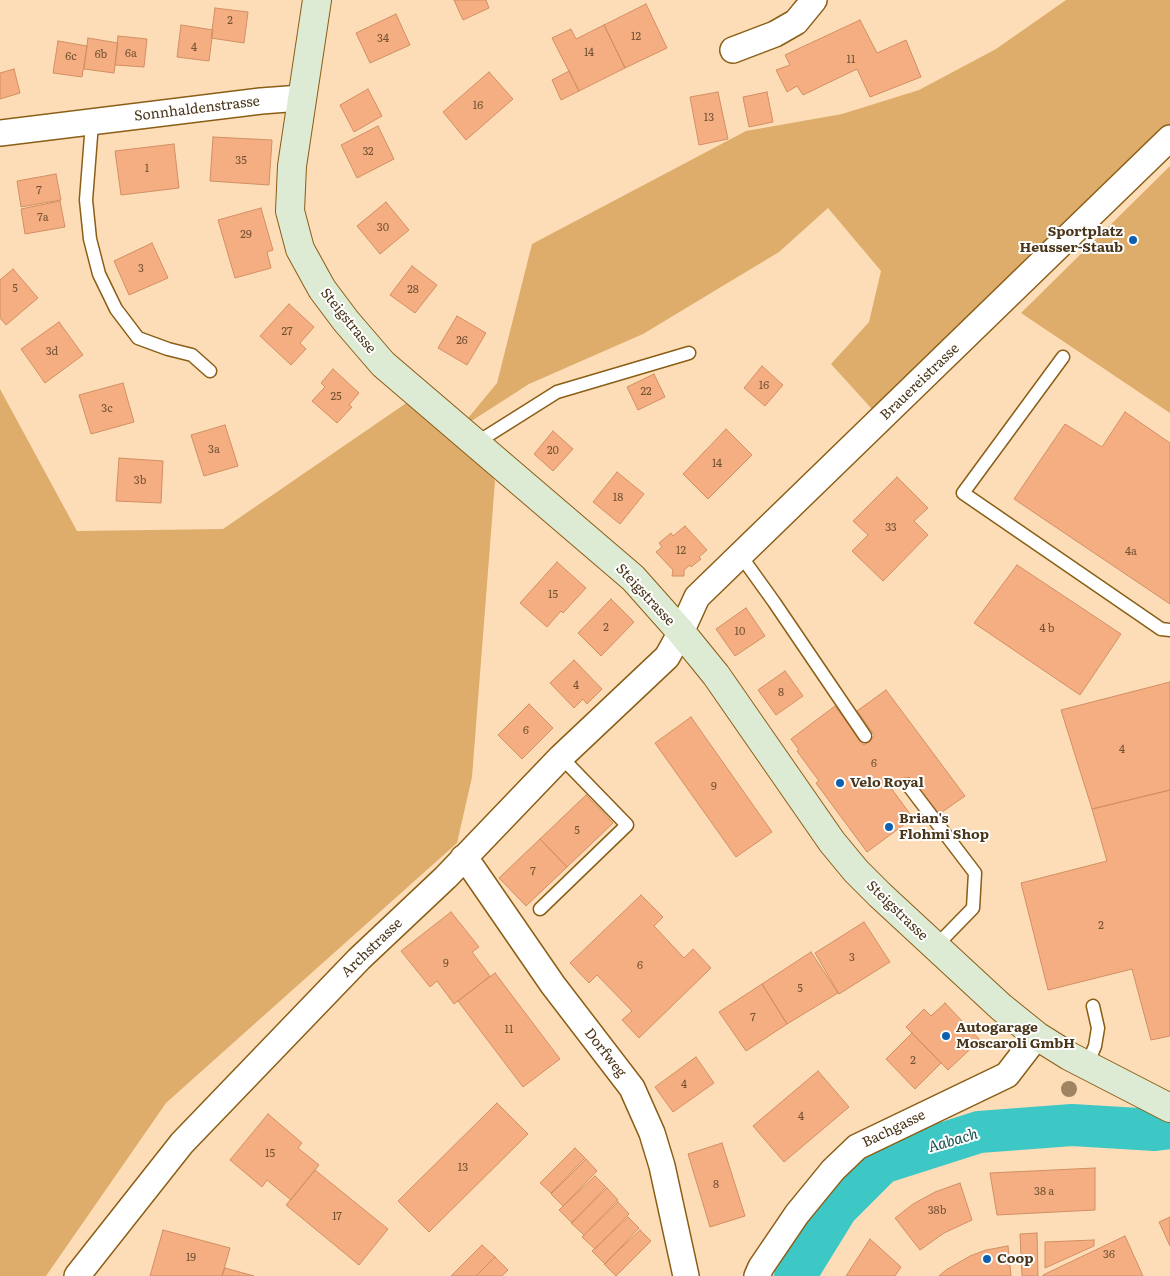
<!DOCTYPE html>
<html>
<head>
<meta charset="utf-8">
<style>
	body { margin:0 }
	canvas { display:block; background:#fcddb7 }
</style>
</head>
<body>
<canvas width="1170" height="1276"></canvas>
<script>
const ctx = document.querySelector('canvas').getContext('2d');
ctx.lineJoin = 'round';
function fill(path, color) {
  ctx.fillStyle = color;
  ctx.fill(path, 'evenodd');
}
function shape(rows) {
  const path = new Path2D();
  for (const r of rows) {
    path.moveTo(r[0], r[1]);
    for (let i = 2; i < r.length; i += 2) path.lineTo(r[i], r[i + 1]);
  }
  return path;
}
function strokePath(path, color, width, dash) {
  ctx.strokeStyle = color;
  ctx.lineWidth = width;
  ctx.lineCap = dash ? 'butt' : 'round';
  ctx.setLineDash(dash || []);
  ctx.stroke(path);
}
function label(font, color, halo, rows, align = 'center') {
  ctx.font = font + ' Literata,serif';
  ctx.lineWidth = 4;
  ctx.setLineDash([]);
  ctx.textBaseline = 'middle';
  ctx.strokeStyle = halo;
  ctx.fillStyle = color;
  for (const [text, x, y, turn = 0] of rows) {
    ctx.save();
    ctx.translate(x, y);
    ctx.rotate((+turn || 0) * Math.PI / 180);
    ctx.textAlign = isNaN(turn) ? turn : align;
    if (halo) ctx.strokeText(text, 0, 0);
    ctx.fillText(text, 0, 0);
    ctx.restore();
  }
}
const green = shape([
	[1066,0,1170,0,1170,138,881,419,831,364,869,322,881,271,828,208,779,252,643,334,529,384,459,429,495,481,472,777,457,843,166,1103,46,1276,0,1276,0,389,77,531,223,529,418,395,459,429,497,383,532,244,746,131,842,114,919,90,996,49],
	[1170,166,1170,413,1021,313]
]);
const river = shape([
	[795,1276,837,1208,882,1163,979,1132,1072,1125,1155,1130,1170,1128]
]);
const building = shape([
	[454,0,486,0,489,8,463,20,454,0],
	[646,4,667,48,625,68,604,25,646,4],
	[215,8,248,12,244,43,211,38,215,8],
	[396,14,410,45,370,63,356,33,396,14],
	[860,20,877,53,906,40,921,77,870,97,857,69,803,95,797,86,787,92,776,70,790,65,785,55,860,20],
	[181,25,213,30,209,61,177,57,181,25],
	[604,25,625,68,579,91,552,38,571,29,576,39,604,25],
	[118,36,147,39,144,67,115,65,118,36],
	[88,38,118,43,114,73,84,69,88,38],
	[58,41,87,46,82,77,53,73,58,41],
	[14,69,20,93,0,99,0,73,14,69],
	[569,71,579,91,561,100,552,80,569,71],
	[489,72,513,99,466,140,443,112,489,72],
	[368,89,382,116,354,132,340,105,368,89],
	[718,92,728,139,699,145,690,97,718,92],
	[767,92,773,122,749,127,743,97,767,92],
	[378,126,394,159,357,178,341,145,378,126],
	[213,137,272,140,269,185,210,181,213,137],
	[174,144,179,188,121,195,115,151,174,144],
	[56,174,61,200,21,207,17,181,56,174],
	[60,201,65,227,25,234,21,209,60,201],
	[386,202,409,230,380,254,357,226,386,202],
	[261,208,273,250,267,252,271,268,235,278,218,220,261,208],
	[152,243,168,278,129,295,114,261,152,243],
	[412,266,437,285,415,313,390,295,412,266],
	[13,269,38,298,6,325,0,318,0,280,13,269],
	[289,304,314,327,300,343,306,349,291,365,260,336,289,304],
	[457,316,486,333,467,365,438,348,457,316],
	[59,322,83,355,45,383,21,349,59,322],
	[762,366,783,385,765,406,744,388,762,366],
	[333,369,359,393,349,405,352,407,337,423,312,401,325,387,321,383,333,369],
	[654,374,665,397,638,410,627,387,654,374],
	[123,383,134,422,91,434,79,395,123,383],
	[1125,412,1170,443,1170,604,1014,499,1065,424,1102,447,1125,412],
	[225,425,238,466,204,476,191,435,225,425],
	[726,429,752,455,708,499,683,474,726,429],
	[553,431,573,449,553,471,534,454,553,431],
	[119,458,163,461,161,503,116,501,119,458],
	[617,472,644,494,620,524,593,502,617,472],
	[897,477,928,508,914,521,928,535,883,581,852,551,868,535,853,521,897,477],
	[685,526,707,550,699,557,701,559,691,567,690,565,684,570,684,576,672,576,673,570,656,552,662,547,659,543,671,533,673,536,685,526],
	[557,562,586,588,563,613,561,611,547,627,520,603,557,562],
	[1017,565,1121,634,1080,695,974,623,1017,565],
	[611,599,634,622,601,656,578,633,611,599],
	[746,608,765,636,735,656,716,629,746,608],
	[574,660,602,689,587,704,583,699,574,708,550,683,574,660],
	[785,671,803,696,776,715,758,690,785,671],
	[1170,682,1170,790,1092,809,1061,710,1170,682],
	[886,690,965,796,935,817,905,777,891,788,913,818,867,852,816,783,819,781,797,751,799,750,791,739,835,706,864,745,875,736,857,711,886,690],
	[529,704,553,728,522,759,498,735,529,704],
	[691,717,772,832,736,857,655,743,691,717],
	[1170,790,1170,1036,1151,1040,1132,969,1048,990,1021,883,1107,861,1092,809,1170,790],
	[586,795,613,823,567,867,540,839,586,795],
	[540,839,567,867,526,906,499,878,540,839],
	[641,895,663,917,654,926,684,958,693,949,711,968,639,1038,622,1020,632,1011,597,975,589,983,570,963,641,895],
	[451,912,479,947,472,952,490,976,454,1004,437,981,430,987,401,951,451,912],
	[864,922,890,962,839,994,815,953,864,922],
	[811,952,838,993,787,1024,762,984,811,952],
	[495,973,560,1059,523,1087,458,1001,495,973],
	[762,984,787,1024,746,1051,719,1012,762,984],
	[945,1003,980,1040,948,1070,906,1027,924,1009,931,1016,945,1003],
	[912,1033,941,1063,915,1089,886,1059,912,1033],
	[696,1057,714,1083,673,1112,655,1087,696,1057],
	[818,1071,849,1107,784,1162,753,1126,818,1071],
	[497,1103,528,1134,429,1232,398,1201,497,1103],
	[268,1114,302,1143,298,1148,319,1165,291,1200,267,1180,262,1187,230,1160,268,1114],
	[722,1143,745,1216,710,1227,688,1154,722,1143],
	[575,1148,585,1158,551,1193,540,1183,575,1148],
	[586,1159,597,1171,563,1206,551,1194,586,1159],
	[1095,1168,1095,1210,997,1215,990,1173,1095,1168],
	[315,1170,388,1229,359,1265,286,1205,315,1170],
	[595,1176,606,1187,572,1223,559,1210,595,1176],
	[960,1183,972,1220,944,1233,920,1250,895,1218,913,1204,935,1192,960,1183],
	[607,1188,618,1200,584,1235,571,1223,607,1188],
	[618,1202,629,1214,595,1249,582,1237,618,1202],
	[628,1217,639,1228,605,1264,592,1251,628,1217],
	[1170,1217,1170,1246,1159,1222,1170,1217],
	[163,1230,230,1248,222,1276,150,1276,163,1230],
	[640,1230,651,1241,616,1276,604,1264,640,1230],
	[1037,1233,1038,1276,1022,1276,1020,1234,1037,1233],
	[1125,1236,1143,1276,1043,1276,1043,1275,1125,1236],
	[870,1239,901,1267,895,1276,846,1276,870,1239],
	[1094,1240,1094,1246,1045,1268,1045,1242,1094,1240],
	[482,1245,495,1257,476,1276,451,1276,482,1245],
	[1008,1246,1011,1276,939,1276,946,1270,970,1256,986,1250,1008,1246],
	[495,1257,508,1270,502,1276,476,1276,495,1257],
	[225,1268,254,1276,222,1276,225,1268]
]);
const lane = shape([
	[92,123,86,200,90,239,99,274,116,309,138,338,168,349,192,355,210,371],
	[1063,357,963,493,1161,629,1170,630],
	[476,443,557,392,689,353],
	[741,556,774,602,865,736],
	[908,785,975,873,973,908,935,947],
	[540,909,627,825,561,757],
	[1087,1065,1095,1046,1098,1028,1093,1006]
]);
const street = shape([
	[733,50,775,34,796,22,814,0],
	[0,133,261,101,301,98],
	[463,858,473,869,553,985,632,1088,652,1133,662,1166,686,1276],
	[77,1276,182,1143,359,959,446,877,561,757,667,657,681,632,697,597,1170,138],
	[757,1276,761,1267,797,1214,833,1170,857,1147,1007,1075,1037,1036]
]);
const secondary = shape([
	[317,0,292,166,290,211,300,249,322,289,346,321,383,364,633,578,681,632,716,675,832,842,856,871,880,895,1001,1007,1037,1036,1069,1056,1170,1108]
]);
const trees = [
	[1069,1089]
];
const markers = [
	[1133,240,5,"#0f60ae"],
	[840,783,5,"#0f60ae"],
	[889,827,5,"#0f60ae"],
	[946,1036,5,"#0f60ae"],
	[987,1259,5,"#0f60ae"]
];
const numberNames = [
	["2",230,21],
	["12",636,37],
	["34",383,39],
	["4",194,48],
	["14",589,53],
	["6a",131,54],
	["6b",101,55],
	["6c",71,57],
	["11",851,60],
	["16",478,106],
	["13",709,118],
	["32",368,152],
	["35",241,161],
	["1",147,169],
	["7",39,191],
	["7a",43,218],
	["30",383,228],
	["29",246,235],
	["3",141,269],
	["5",15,289],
	["28",413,290],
	["27",287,332],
	["26",462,341],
	["3d",52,352],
	["16",764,386],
	["22",646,392],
	["25",336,397],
	["3c",107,409],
	["3a",214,450],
	["20",553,451],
	["14",717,464],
	["3b",140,481],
	["18",618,498],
	["33",891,528],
	["12",681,551],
	["4a",1131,552],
	["15",553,595],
	["2",606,628],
	["4 b",1047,629],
	["10",740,632],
	["4",576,686],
	["8",781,693],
	["6",526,731],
	["4",1122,750],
	["6",874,764],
	["9",714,787],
	["5",577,831],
	["7",533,872],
	["2",1101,926],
	["3",852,958],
	["9",446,964],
	["6",640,966],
	["5",800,989],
	["7",753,1018],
	["11",509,1030],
	["2",913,1061],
	["4",684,1085],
	["4",801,1117],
	["15",270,1154],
	["13",463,1168],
	["8",716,1185],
	["38 a",1044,1192],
	["38b",937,1211],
	["17",337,1217],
	["36",1109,1255],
	["19",191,1258]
];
const streetNames = [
	["Sonnhaldenstrasse",197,109,-7],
	["Steigstrasse",348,321,51],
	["Brauereistrasse",920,382,-44],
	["Steigstrasse",645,595,47],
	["Steigstrasse",897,911,44],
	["Archstrasse",372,948,-44],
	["Dorfweg",605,1053,52],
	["Bachgasse",894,1129,-26]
];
const poiNames = [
	["Sportplatz",1123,232,"right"],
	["Heusser-Staub",1123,248,"right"],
	["Velo Royal",850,783],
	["Brian's",899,819],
	["Flohmi Shop",899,835],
	["Autogarage",956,1028],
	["Moscaroli GmbH",956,1044],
	["Coop",997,1259]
];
const waterNames = [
	["Aabach",953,1141,-16]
];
fill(green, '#dead6b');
strokePath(river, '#3ec8c5', 42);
fill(building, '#f4ae82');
strokePath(building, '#d28f63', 1);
strokePath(lane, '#8b5e16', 15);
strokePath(street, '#8b5e16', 28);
strokePath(secondary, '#8b5e16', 30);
strokePath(lane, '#fff', 12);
strokePath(street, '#fff', 25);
strokePath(secondary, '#ddead4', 28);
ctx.fillStyle = '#9f8461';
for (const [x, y] of trees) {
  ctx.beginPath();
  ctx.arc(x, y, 8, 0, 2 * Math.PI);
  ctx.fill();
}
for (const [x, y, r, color] of markers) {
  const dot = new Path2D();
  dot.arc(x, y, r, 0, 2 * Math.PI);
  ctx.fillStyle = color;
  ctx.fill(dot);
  strokePath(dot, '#fff', 2);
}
label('11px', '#745333', null, numberNames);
label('14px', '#493519', '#fff', streetNames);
label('bold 14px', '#493519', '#fff', poiNames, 'left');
label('italic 15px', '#154f4e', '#fff', waterNames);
</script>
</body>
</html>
